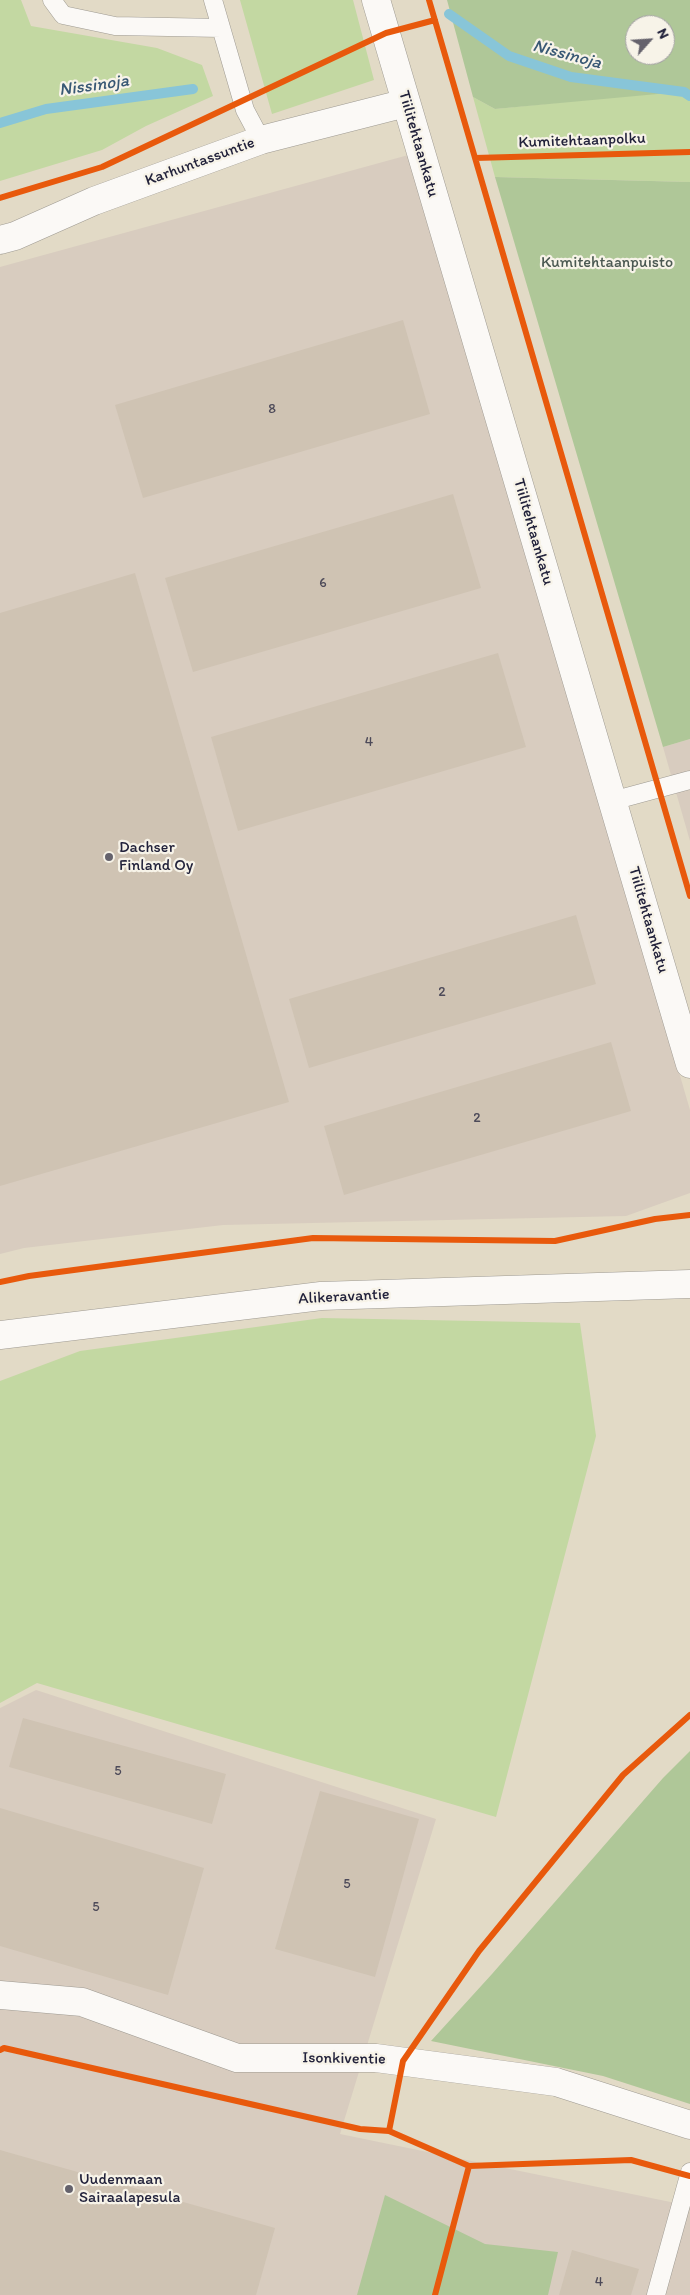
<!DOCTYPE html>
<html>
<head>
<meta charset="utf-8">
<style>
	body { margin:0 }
	#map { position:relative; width:690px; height:2295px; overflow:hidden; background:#e2dac6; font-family:Itim,sans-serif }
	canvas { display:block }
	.north { position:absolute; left:625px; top:15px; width:50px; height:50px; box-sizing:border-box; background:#f7f3e8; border:1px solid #a29fa3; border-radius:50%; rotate:64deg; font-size:14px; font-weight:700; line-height:20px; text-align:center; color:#22223b }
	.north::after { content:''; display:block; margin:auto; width:18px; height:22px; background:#65626c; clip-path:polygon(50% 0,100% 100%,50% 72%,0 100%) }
</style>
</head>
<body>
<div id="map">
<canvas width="690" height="2295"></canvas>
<div class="north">N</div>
</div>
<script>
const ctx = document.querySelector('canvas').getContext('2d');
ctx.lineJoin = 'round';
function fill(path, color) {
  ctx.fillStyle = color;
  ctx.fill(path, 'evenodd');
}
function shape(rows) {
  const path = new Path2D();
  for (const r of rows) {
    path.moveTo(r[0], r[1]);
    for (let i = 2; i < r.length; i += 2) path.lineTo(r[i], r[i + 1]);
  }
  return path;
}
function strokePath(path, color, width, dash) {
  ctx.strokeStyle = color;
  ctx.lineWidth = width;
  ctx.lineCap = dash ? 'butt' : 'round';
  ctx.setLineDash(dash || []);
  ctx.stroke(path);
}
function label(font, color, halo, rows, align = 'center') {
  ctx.font = font + ' Itim,sans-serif';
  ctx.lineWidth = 4.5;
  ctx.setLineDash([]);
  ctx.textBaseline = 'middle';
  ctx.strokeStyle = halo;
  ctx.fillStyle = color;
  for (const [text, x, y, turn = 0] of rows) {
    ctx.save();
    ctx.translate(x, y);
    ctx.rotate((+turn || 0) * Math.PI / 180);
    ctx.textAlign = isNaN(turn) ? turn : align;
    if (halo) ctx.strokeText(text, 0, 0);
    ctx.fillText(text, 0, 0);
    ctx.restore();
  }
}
const industrial = shape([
	[412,154,690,1110,690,1193,626,1216,223,1225,24,1248,0,1254,0,267],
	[690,739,690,841,663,747],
	[36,1690,436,1819,340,2134,690,2206,690,2295,0,2295,0,1708]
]);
const green = shape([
	[0,0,21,0,31,26,157,48,202,65,213,96,146,126,102,150,0,181],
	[240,0,353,0,374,80,272,114],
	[684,90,690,91,690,182,495,177,473,97,495,109],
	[322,1318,580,1323,596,1436,496,1817,37,1683,0,1703,0,1381,80,1351]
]);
const forest = shape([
	[447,0,690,0,690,91,495,109,473,97],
	[635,25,665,25,665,55,635,55],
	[495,177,690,182,690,739,663,747],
	[690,1751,690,2104,603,2076,431,2041,492,1974,663,1778],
	[385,2195,485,2244,558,2252,548,2295,357,2295]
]);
const stream = shape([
	[449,14,509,56,571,77,684,92,690,96],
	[0,123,46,109,193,89]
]);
const building = shape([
	[403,320,430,414,143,498,115,405],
	[453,494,481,588,193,672,165,578],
	[135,573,289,1102,0,1186,0,613],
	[498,653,526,747,238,831,211,737],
	[576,915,596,984,309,1068,289,999],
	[611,1042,631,1111,344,1195,324,1126],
	[23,1718,226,1774,212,1824,9,1767],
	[320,1791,419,1819,375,1977,275,1949],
	[0,1808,204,1868,168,1995,0,1946],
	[0,2150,275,2228,256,2295,0,2295],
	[572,2250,639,2269,631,2295,559,2295]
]);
const service = shape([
	[52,0,63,15,115,26,221,28],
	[213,0,245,110,261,140],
	[612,801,690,780],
	[656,2295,690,2172]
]);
const minor = shape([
	[376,0,690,1064],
	[0,240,15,236,94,201,261,140,406,103],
	[0,1995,82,2002,237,2058,376,2058,556,2082,690,2125]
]);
const tertiary = shape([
	[0,1335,321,1296,690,1284]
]);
const cycleway = shape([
	[429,0,690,896],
	[475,158,690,152],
	[0,198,102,167,386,33,435,20],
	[0,1282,29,1276,313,1238,555,1241,655,1219,690,1215],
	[0,2050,4,2048,360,2129,389,2131,469,2166,631,2160,690,2176],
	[389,2131,403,2061,479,1951,623,1775,690,1715],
	[435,2295,469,2166]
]);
const markers = [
	[109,857,5,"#65626c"],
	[69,2189,5,"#65626c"]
];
const numberNames = [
	["8",272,409],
	["6",323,583],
	["4",369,742],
	["2",442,992],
	["2",477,1118],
	["5",118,1771],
	["5",347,1884],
	["5",96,1907],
	["4",599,2282]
];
const streetNames = [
	["Kumitehtaanpolku",582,141,-2],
	["Tiilitehtaankatu",418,144,74],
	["Karhuntassuntie",200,162,-20],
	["Tiilitehtaankatu",533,532,74],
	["Tiilitehtaankatu",648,920,74],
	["Alikeravantie",344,1297,-3],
	["Isonkiventie",344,2059,1]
];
const parkNames = [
	["Kumitehtaanpuisto",607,263]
];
const poiNames = [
	["Dachser",119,848],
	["Finland Oy",119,866],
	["Uudenmaan",79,2180],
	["Sairaalapesula",79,2198]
];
const waterNames = [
	["Nissinoja",567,55,15],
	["Nissinoja",94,86,-8]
];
fill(industrial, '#d8ccbf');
fill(green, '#c3d8a2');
fill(forest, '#afc798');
strokePath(stream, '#88c5d8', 10);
fill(building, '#cfc3b3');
strokePath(service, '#9e9a92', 19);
strokePath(minor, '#9e9a92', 29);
strokePath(tertiary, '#9e9a92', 29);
strokePath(service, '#fbf9f6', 18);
strokePath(minor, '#fbf9f6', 28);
strokePath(tertiary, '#fbf9f6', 28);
strokePath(cycleway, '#e8590c', 6);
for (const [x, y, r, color] of markers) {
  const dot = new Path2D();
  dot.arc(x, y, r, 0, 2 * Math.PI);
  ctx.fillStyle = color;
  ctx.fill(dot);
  strokePath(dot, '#f7f3e8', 2);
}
label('14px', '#4d4a59', null, numberNames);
label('16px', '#22223b', '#f7f3e8', streetNames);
label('16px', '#4a5851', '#f7f3e8', parkNames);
label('16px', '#22223b', '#f7f3e8', poiNames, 'left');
label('italic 18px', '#385874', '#f7f3e8', waterNames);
</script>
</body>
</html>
